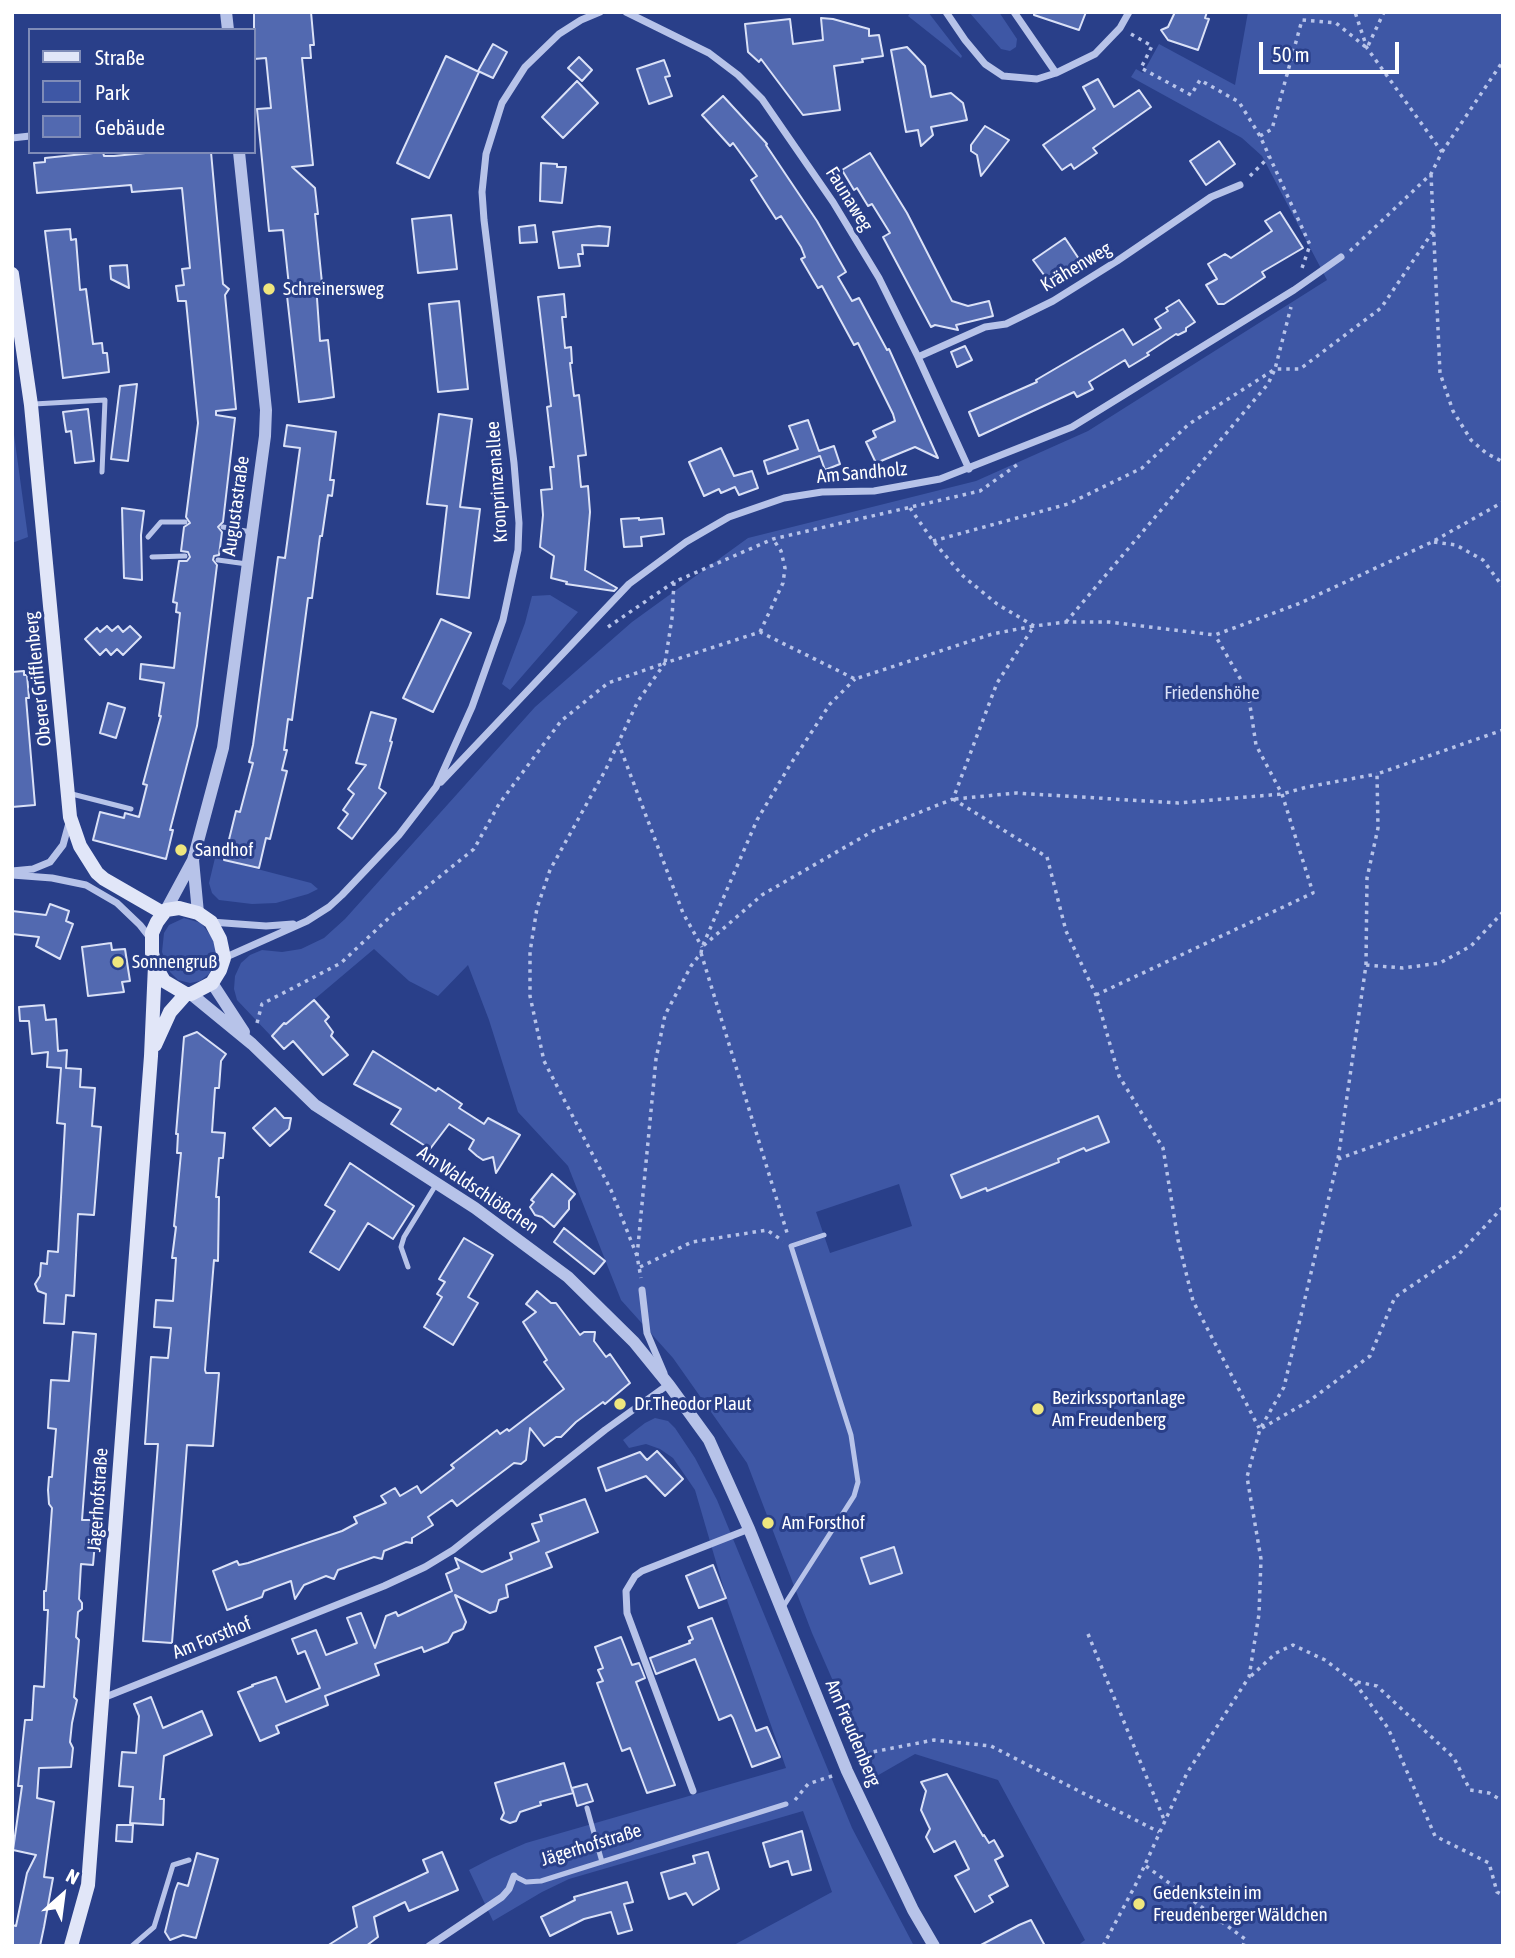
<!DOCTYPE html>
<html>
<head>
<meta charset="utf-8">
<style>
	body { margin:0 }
	#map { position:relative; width:1515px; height:1958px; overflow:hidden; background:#293f89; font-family:"Asap Condensed",sans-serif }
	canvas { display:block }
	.frame { position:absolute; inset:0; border:14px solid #fff; pointer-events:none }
	.legend { position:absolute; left:28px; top:28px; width:228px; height:126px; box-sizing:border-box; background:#293f89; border:2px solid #7f8cb8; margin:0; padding:9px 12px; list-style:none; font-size:21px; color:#fff }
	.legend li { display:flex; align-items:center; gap:14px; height:35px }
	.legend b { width:35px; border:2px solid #7f8cb8 }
	.north { position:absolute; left:28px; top:1860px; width:70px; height:70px; -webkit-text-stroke:5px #293f89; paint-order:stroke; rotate:28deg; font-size:19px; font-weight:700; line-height:28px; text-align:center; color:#fff }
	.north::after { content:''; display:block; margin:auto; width:24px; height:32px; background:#fff; clip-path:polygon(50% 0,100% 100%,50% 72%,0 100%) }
	.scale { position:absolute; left:1259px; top:42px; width:140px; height:32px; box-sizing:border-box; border:4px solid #fff; border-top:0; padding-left:9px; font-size:21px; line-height:24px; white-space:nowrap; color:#fff; -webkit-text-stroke:5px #293f89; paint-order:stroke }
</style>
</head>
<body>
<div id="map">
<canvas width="1515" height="1958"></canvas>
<div class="frame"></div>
<ul class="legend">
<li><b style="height:9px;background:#e1e6f8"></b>Straße</li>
<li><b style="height:19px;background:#3e57a5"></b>Park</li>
<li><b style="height:19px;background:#5269b0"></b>Gebäude</li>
</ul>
<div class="north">N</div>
<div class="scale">50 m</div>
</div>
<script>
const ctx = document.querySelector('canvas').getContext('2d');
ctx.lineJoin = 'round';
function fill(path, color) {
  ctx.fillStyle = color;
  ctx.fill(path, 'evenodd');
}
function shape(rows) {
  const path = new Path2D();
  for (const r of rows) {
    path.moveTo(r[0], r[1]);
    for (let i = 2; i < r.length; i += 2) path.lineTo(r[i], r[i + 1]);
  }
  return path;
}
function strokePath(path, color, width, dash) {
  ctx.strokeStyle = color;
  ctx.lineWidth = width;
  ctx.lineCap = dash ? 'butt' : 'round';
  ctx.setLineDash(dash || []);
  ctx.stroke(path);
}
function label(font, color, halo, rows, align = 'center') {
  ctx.font = font + ' "Asap Condensed",sans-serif';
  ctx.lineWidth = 6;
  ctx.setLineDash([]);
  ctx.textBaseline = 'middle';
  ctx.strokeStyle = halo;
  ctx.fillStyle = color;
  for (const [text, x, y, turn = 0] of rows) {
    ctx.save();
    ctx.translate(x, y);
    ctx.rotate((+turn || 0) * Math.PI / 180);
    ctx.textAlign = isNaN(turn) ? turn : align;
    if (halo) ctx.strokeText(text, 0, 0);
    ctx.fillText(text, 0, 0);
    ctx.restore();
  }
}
const green = shape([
	[911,12,928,12,962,56,961,58,908,16],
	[969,12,999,12,1017,39,1016,47,1010,51,1001,49],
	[1248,12,1503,12,1503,1946,1077,1946,1085,1940,998,1780,915,1754,875,1777,812,1633,747,1463,673,1358,621,1300,568,1166,518,1112,489,1020,468,965,438,996,409,981,374,949,271,1036,237,1000,234,989,235,976,241,963,250,955,262,950,282,952,301,949,324,938,345,919,535,707,632,622,748,538,976,481,1088,431,1327,280,1262,156,1242,138,1131,77,1136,69,1143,73,1159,44,1235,85],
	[899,1184,912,1226,830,1253,816,1212],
	[12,420,28,537,12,543],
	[550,595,578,612,510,690,502,684,525,623,532,596],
	[215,858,311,883,318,889,308,894,276,903,252,904,219,900,212,893,209,883],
	[184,918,201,923,214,940,216,952,215,963,209,974,200,981,190,983,178,980,170,972,162,952,164,933,169,925],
	[655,1418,668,1421,675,1428,695,1458,717,1500,852,1828,914,1946,732,1946,832,1892,803,1811,569,1879,542,1892,493,1921,469,1870,492,1858,526,1843,786,1768,728,1603,695,1490,673,1458,660,1449,646,1444,629,1448,623,1440,645,1423]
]);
const building = shape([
	[254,12,311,12,314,45,310,45,311,58,302,58,313,165,292,167,315,188,318,214,315,214,322,283,316,284,320,341,328,340,334,397,322,399,299,402,286,287,289,286,283,230,269,231,257,109,271,108,266,58,254,59,254,12],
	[1034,12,1086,12,1079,30,1034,15,1034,12],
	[1175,12,1207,12,1205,18,1209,19,1198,50,1168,40,1161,30,1168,27,1175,12],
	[821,18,833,19,869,29,869,36,879,35,883,56,862,59,863,62,834,66,840,110,803,115,761,59,759,62,748,52,745,24,790,19,793,44,823,40,821,18],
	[493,44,507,52,493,78,478,71,493,44],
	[907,47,925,66,931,97,951,93,963,103,967,120,931,127,933,135,921,146,918,130,906,132,891,50,907,47],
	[446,56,479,72,429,178,397,163,446,56],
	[579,57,592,70,582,81,568,68,579,57],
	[664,60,670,76,665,77,672,96,649,104,637,69,664,60],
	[1098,79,1114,107,1139,90,1151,107,1093,148,1097,153,1074,169,1071,164,1062,170,1043,145,1095,109,1083,87,1098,79],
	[577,81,598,103,563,138,542,117,577,81],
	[723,96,767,144,766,145,817,221,846,272,838,277,852,301,859,298,887,350,889,349,938,458,915,447,876,463,866,442,876,437,873,431,895,421,893,414,858,343,854,345,822,286,818,288,801,259,805,257,801,247,781,216,776,219,751,180,757,176,733,143,730,146,702,115,723,96],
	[985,126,1009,140,981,176,977,155,971,151,971,145,985,126],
	[1219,141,1235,164,1206,185,1190,161,1219,141],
	[103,152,104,156,114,156,156,152,211,152,223,284,229,289,225,295,236,409,216,411,216,415,235,418,223,522,218,527,222,532,219,555,214,556,213,560,217,565,197,726,170,830,173,830,166,859,93,840,100,812,124,818,125,813,139,817,147,785,143,784,161,716,159,716,164,683,140,679,141,664,174,668,180,613,176,612,177,603,173,602,179,561,187,561,190,557,188,552,181,551,184,527,190,523,186,517,198,423,186,301,178,301,176,286,184,285,182,269,190,268,182,188,132,192,131,185,37,193,34,163,45,162,45,158,103,152],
	[870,153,907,213,952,301,968,306,989,301,993,316,956,325,958,330,935,325,931,327,883,237,890,233,872,204,868,206,857,188,854,190,842,170,870,153],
	[541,163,557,164,557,167,566,167,562,203,540,201,541,163],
	[1280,212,1303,248,1262,272,1265,277,1247,289,1224,304,1218,304,1206,285,1217,279,1208,264,1225,254,1231,258,1272,231,1265,221,1280,212],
	[451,215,457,269,418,273,412,219,451,215],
	[535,225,537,242,520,243,519,227,535,225],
	[599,226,610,227,608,246,582,245,583,254,578,254,580,266,559,268,553,232,599,226],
	[70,229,71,240,76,239,80,290,86,289,93,344,102,343,103,353,107,353,109,372,63,378,45,231,70,229],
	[1065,238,1081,262,1062,275,1059,271,1047,279,1033,260,1065,238],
	[127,265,129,288,111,279,110,266,127,265],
	[564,294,566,317,562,317,565,348,571,347,572,363,570,363,574,396,579,395,586,455,578,456,581,487,588,486,590,512,585,570,617,588,614,591,566,584,567,582,551,578,554,556,540,547,543,515,541,490,552,489,550,467,554,467,547,407,551,406,538,297,564,294],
	[1179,300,1195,322,1186,328,1186,331,1178,335,1176,334,1147,353,1149,355,1129,367,1125,360,1089,382,1093,389,1077,397,1074,392,979,436,969,412,1037,382,1036,380,1123,329,1133,345,1161,328,1155,319,1168,311,1166,308,1179,300],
	[459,301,468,389,438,392,429,304,459,301],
	[965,346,972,360,957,367,951,352,965,346],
	[137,384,128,461,111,459,120,386,137,384],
	[88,409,94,461,75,463,71,431,66,432,63,412,88,409],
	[439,414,472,419,460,507,480,509,469,598,437,594,447,506,427,504,439,414],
	[808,420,819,451,834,446,840,464,825,470,820,456,768,474,764,461,798,449,789,426,808,420],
	[287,425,336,432,330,480,334,480,332,496,328,495,322,536,320,536,312,598,308,598,292,720,288,719,284,750,287,750,282,770,287,771,270,839,266,838,259,868,224,860,236,811,240,812,253,763,249,762,253,745,278,557,285,558,300,448,284,446,287,425],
	[721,448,734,476,752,471,758,488,739,495,735,487,721,493,719,489,704,496,689,462,721,448],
	[122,508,144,511,141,535,142,580,124,578,122,508],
	[639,518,639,520,662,518,664,534,641,537,642,546,624,547,621,519,639,518],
	[441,619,471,633,433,712,403,698,441,619],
	[107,626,112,631,118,626,123,632,130,626,141,637,123,655,117,649,111,655,106,649,100,655,85,639,97,628,100,632,107,626],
	[24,671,24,675,27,675,29,698,26,698,35,805,12,807,12,672,24,671],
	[108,703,125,708,116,738,100,733,108,703],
	[371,712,396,719,390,741,392,742,379,788,386,793,352,839,338,828,348,814,343,810,354,794,348,789,366,765,356,763,371,712],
	[50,904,69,911,66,921,73,924,60,959,36,946,39,937,12,934,12,911,46,915,50,904],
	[111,943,112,950,125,949,130,981,122,982,124,992,88,996,82,947,111,943],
	[314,1000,329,1017,325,1021,333,1032,331,1036,348,1055,323,1075,293,1041,284,1049,272,1036,284,1023,286,1024,314,1000],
	[44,1005,46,1020,56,1019,58,1051,67,1050,66,1068,81,1069,80,1087,95,1088,92,1126,101,1127,94,1215,78,1214,74,1296,66,1295,64,1324,44,1323,46,1294,38,1291,35,1284,40,1276,41,1263,47,1264,48,1251,58,1252,65,1124,57,1123,61,1068,47,1067,48,1052,32,1054,29,1021,20,1021,19,1007,44,1005],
	[197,1032,226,1054,221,1061,219,1088,215,1088,212,1132,225,1133,223,1158,219,1158,216,1197,219,1197,218,1261,214,1260,205,1370,206,1373,219,1373,213,1446,187,1445,172,1643,143,1641,158,1444,145,1444,151,1357,168,1358,171,1328,154,1327,156,1300,173,1301,176,1258,172,1258,176,1227,174,1226,181,1153,177,1153,178,1134,176,1134,184,1037,197,1032],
	[373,1051,436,1091,438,1088,462,1104,459,1108,484,1124,488,1118,520,1135,496,1173,493,1157,483,1160,477,1156,469,1149,474,1140,449,1124,430,1149,391,1124,401,1109,354,1084,373,1051],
	[275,1108,284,1118,291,1118,289,1129,270,1146,253,1128,275,1108],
	[1098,1116,1109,1142,1086,1151,1084,1148,1058,1159,1059,1162,987,1191,986,1188,961,1198,951,1175,1098,1116],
	[350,1163,414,1206,393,1239,368,1223,339,1270,310,1252,335,1211,325,1205,350,1163],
	[552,1174,575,1194,569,1201,569,1209,554,1227,542,1217,535,1215,530,1207,534,1202,531,1200,552,1174],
	[564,1228,605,1261,594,1274,554,1242,564,1228],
	[464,1238,493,1255,468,1297,478,1303,453,1345,424,1327,442,1297,437,1294,445,1282,439,1279,464,1238],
	[537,1291,551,1303,556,1303,580,1335,584,1332,595,1332,594,1341,606,1357,610,1354,630,1383,605,1404,603,1402,576,1422,561,1437,556,1437,544,1446,530,1428,526,1460,521,1464,514,1463,457,1506,452,1500,428,1517,433,1525,412,1538,412,1543,406,1542,384,1551,382,1559,374,1557,338,1570,334,1579,326,1576,304,1585,295,1599,291,1581,264,1591,262,1597,227,1610,213,1571,237,1561,239,1565,248,1563,342,1531,357,1523,354,1517,386,1503,381,1496,395,1488,400,1496,417,1486,421,1493,454,1468,451,1465,497,1430,500,1434,507,1429,509,1431,564,1389,544,1362,547,1360,523,1322,536,1312,526,1304,537,1291],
	[73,1332,96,1334,82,1520,97,1520,93,1565,81,1564,79,1599,82,1603,82,1609,78,1612,76,1637,79,1640,74,1697,77,1700,72,1723,70,1742,73,1748,71,1767,39,1768,37,1798,54,1802,44,1877,53,1878,44,1927,40,1946,12,1946,12,1925,16,1926,27,1873,36,1855,13,1850,22,1786,18,1786,25,1720,32,1720,34,1686,44,1687,48,1610,44,1610,44,1591,46,1591,52,1508,49,1504,48,1490,49,1477,52,1477,56,1429,48,1428,51,1380,69,1381,73,1332],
	[657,1451,683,1479,665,1496,646,1476,606,1491,598,1468,640,1452,647,1460,657,1451],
	[585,1499,598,1532,546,1553,552,1567,506,1585,508,1597,499,1600,496,1611,490,1613,455,1595,466,1622,463,1629,453,1633,448,1642,424,1652,422,1647,375,1664,379,1675,325,1696,328,1705,276,1726,279,1733,260,1741,238,1692,253,1686,252,1685,276,1677,286,1702,320,1688,305,1651,298,1654,292,1639,316,1630,326,1655,357,1643,347,1618,361,1613,375,1648,386,1616,396,1612,398,1616,452,1591,446,1574,459,1568,455,1558,482,1572,512,1559,510,1553,539,1541,532,1524,542,1521,540,1515,585,1499],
	[894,1547,902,1573,870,1584,861,1558,894,1547],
	[713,1565,726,1598,699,1608,686,1576,713,1565],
	[712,1618,756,1731,767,1727,780,1757,752,1767,733,1718,731,1715,719,1720,695,1659,656,1674,650,1658,690,1643,689,1641,693,1639,688,1627,712,1618],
	[621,1637,632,1665,639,1663,645,1678,636,1682,675,1785,647,1793,630,1748,622,1751,597,1683,603,1681,598,1670,603,1668,595,1647,621,1637],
	[151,1697,163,1728,202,1711,212,1735,164,1756,160,1799,164,1799,163,1825,130,1823,133,1787,119,1786,122,1752,136,1753,139,1716,134,1704,151,1697],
	[564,1763,573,1793,540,1802,541,1805,520,1812,516,1821,510,1823,501,1819,504,1813,495,1783,564,1763],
	[947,1774,983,1836,984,1835,989,1843,994,1840,1003,1856,995,1860,1008,1886,989,1896,993,1902,975,1912,955,1876,969,1869,955,1841,934,1852,926,1837,930,1829,921,1810,926,1791,921,1782,947,1774],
	[587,1784,593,1801,577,1806,572,1788,587,1784],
	[117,1825,133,1825,132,1842,116,1841,117,1825],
	[802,1831,811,1870,792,1875,788,1861,770,1867,763,1843,802,1831],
	[442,1852,458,1890,409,1911,405,1902,374,1917,378,1937,366,1946,327,1946,357,1927,353,1907,428,1872,423,1860,442,1852],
	[708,1852,719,1889,693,1905,686,1893,669,1899,661,1873,695,1863,693,1856,708,1852],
	[197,1853,218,1859,196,1938,183,1935,170,1940,165,1932,175,1891,178,1883,188,1886,197,1853],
	[627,1882,633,1902,624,1904,632,1930,618,1934,611,1912,584,1919,550,1936,541,1917,575,1900,574,1897,627,1882],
	[1031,1920,1045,1946,979,1946,1019,1925,1031,1920]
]);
const path = shape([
	[1131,34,1152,46,1141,68,1191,95,1200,80,1239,102,1260,136,1310,245,1302,268],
	[1260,136,1272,129,1302,20,1336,23,1367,48,1384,12],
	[1442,152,1503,61],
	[1431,174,1440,373,1453,411,1471,440,1486,453,1503,462],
	[1250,176,1269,157],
	[1350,251,1431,174,1442,152,1367,48,1355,12],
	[910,508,933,541,963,576,997,604,1034,626,1066,622,1109,622,1215,635,1298,604,1432,542,1503,502],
	[933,541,1068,504,1142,468,1189,424,1275,369,1291,307],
	[1434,542,1456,545,1483,560,1503,587],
	[1066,622,1268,384,1275,369,1300,369,1381,308,1434,230],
	[608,627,674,582,773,539,980,491,1021,462],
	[760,632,783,583,785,568,781,551,773,539],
	[618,742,683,913,702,947],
	[953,799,1047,857,1066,931,1096,995,1119,1076,1163,1148,1178,1240,1193,1301,1259,1428],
	[955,799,1016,793,1178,803,1282,794,1307,787,1377,774],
	[703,945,757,820,790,765,830,704,855,679],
	[701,953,788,1236],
	[1366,965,1403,968,1440,963,1471,946,1503,912],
	[1096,995,1313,893,1282,794,1256,745,1248,692,1215,635],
	[257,1023,262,1004,341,963,392,915,474,849,499,804,561,721,608,683,665,663,672,618,674,582],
	[1338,1159,1503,1099],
	[637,1256,656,1059,665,1015,691,966,701,953,702,947,762,895,873,831,953,799,997,683,1034,626,992,634,855,679,760,632,665,663,638,701,606,769,550,870,537,908,530,952,530,996,544,1061,611,1190,637,1256,641,1278],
	[640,1267,692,1242,767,1230,783,1241],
	[1262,1428,1309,1401,1370,1356,1395,1297,1459,1254,1503,1207],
	[1088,1634,1165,1822],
	[1251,1676,1276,1653,1293,1645,1325,1660,1353,1681,1377,1686,1454,1758,1470,1790,1489,1793,1503,1801],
	[1355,1683,1388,1728,1435,1836,1489,1863,1497,1892,1503,1895],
	[857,1755,934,1740,991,1746,1159,1832],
	[795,1800,808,1784,835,1775],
	[1146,1866,1245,1939,1243,1946],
	[1103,1946,1137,1882,1187,1773,1249,1677,1259,1614,1261,1559,1247,1477,1260,1429,1284,1387,1338,1159,1366,965,1367,878,1378,828,1377,774,1503,730]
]);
const service = shape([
	[34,404,105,400,102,472],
	[223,527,251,532],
	[148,537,161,522,185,522],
	[152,557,185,556],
	[218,560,247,564],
	[68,793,131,809],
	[408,1267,401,1247,404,1237,437,1183],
	[783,1607,854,1496,858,1482,851,1435,791,1246,824,1235],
	[587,1808,602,1862],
	[514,1876,526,1882,541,1881,786,1804],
	[132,1946,154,1927,173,1865,189,1860]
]);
const minor = shape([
	[626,12,709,53,738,75,762,99,833,202,879,278,918,357,969,469],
	[946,12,965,40,985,64,1003,76,1037,79,1056,73,1095,54,1120,28,1129,12],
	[1014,12,1056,73],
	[12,138,30,136],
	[918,357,985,327,1006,324,1053,301,1117,261,1211,197,1240,185],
	[441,782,629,584,686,542,729,517,784,498,822,492,874,491,940,479,1072,427,1294,290,1341,257],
	[12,871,33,869,50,862,63,845,69,823],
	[12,875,52,878,86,885,117,903,140,925,151,939],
	[211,922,266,926,293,924],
	[224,958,307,921,329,907,342,895,399,835,436,787,472,707,503,620,518,550,519,523,514,463,484,220,482,192,486,154,502,103,525,67,559,34,581,20,600,12],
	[642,1290,647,1333,664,1373],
	[103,1698,384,1586,425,1567,453,1550,605,1430,669,1384],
	[693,1791,627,1613,626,1591,635,1576,642,1571,749,1529],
	[429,1946,502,1897,509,1889,514,1876]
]);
const tertiary = shape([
	[226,12,228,30],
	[193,860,198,913],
	[166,910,193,860,223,748,265,436,266,410,239,152],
	[212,983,244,1032],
	[191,994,252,1044,315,1105,475,1208,568,1277,634,1342,669,1385,709,1440,749,1529,847,1771,913,1910,934,1946]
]);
const secondary = shape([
	[12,274,31,405,70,817,80,846,97,873,104,879,163,913],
	[179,908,198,913,211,922,220,939,224,958,220,970,212,983,191,994,186,994,164,981,155,965,152,953,152,933,157,922,166,910,179,908],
	[155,1045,170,1012,186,994],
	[71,1946,88,1885,151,1056,155,965]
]);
const markers = [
	[269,289,7,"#efe67e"],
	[181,850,7,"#efe67e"],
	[118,962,7,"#efe67e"],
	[620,1404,7,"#efe67e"],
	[1038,1409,7,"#efe67e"],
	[768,1523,7,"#efe67e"],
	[1139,1904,7,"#efe67e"]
];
const streetNames = [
	["Faunaweg",849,199,58],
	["Krähenweg",1076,267,-31],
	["Am Sandholz",862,473,-5],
	["Kronprinzenallee",497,482,-94],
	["Augustastraße",236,506,-82],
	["Oberer Grifflenberg",38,679,-96],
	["Am Waldschlößchen",478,1190,34],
	["Jägerhofstraße",98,1500,-86],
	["Am Forsthof",212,1638,-22],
	["Am Freudenberg",853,1733,67],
	["Jägerhofstraße",591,1845,-17]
];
const poiNames = [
	["Schreinersweg",283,289],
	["Sandhof",195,850],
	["Sonnengruß",132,962],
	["Bezirkssportanlage",1052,1398],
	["Am Freudenberg",1052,1420],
	["Dr.Theodor Plaut",634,1404],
	["Am Forsthof",782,1523],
	["Gedenkstein im",1153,1893],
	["Freudenberger Wäldchen",1153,1915]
];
const parkNames = [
	["Friedenshöhe",1212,693]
];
fill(green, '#3e57a5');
fill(building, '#5269b0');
strokePath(building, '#dae1f7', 2);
strokePath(path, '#b7c3e9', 3.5, [3.5, 5]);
strokePath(service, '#b7c3e9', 5);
strokePath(minor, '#b7c3e9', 7);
strokePath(tertiary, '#b7c3e9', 12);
strokePath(secondary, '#e1e6f8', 14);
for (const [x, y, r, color] of markers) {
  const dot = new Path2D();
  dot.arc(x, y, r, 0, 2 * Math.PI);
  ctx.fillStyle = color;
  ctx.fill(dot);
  strokePath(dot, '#293f89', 2.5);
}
label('19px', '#fff', '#293f89', streetNames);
label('19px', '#fff', '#293f89', poiNames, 'left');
label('19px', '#dae1f7', '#293f89', parkNames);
</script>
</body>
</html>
